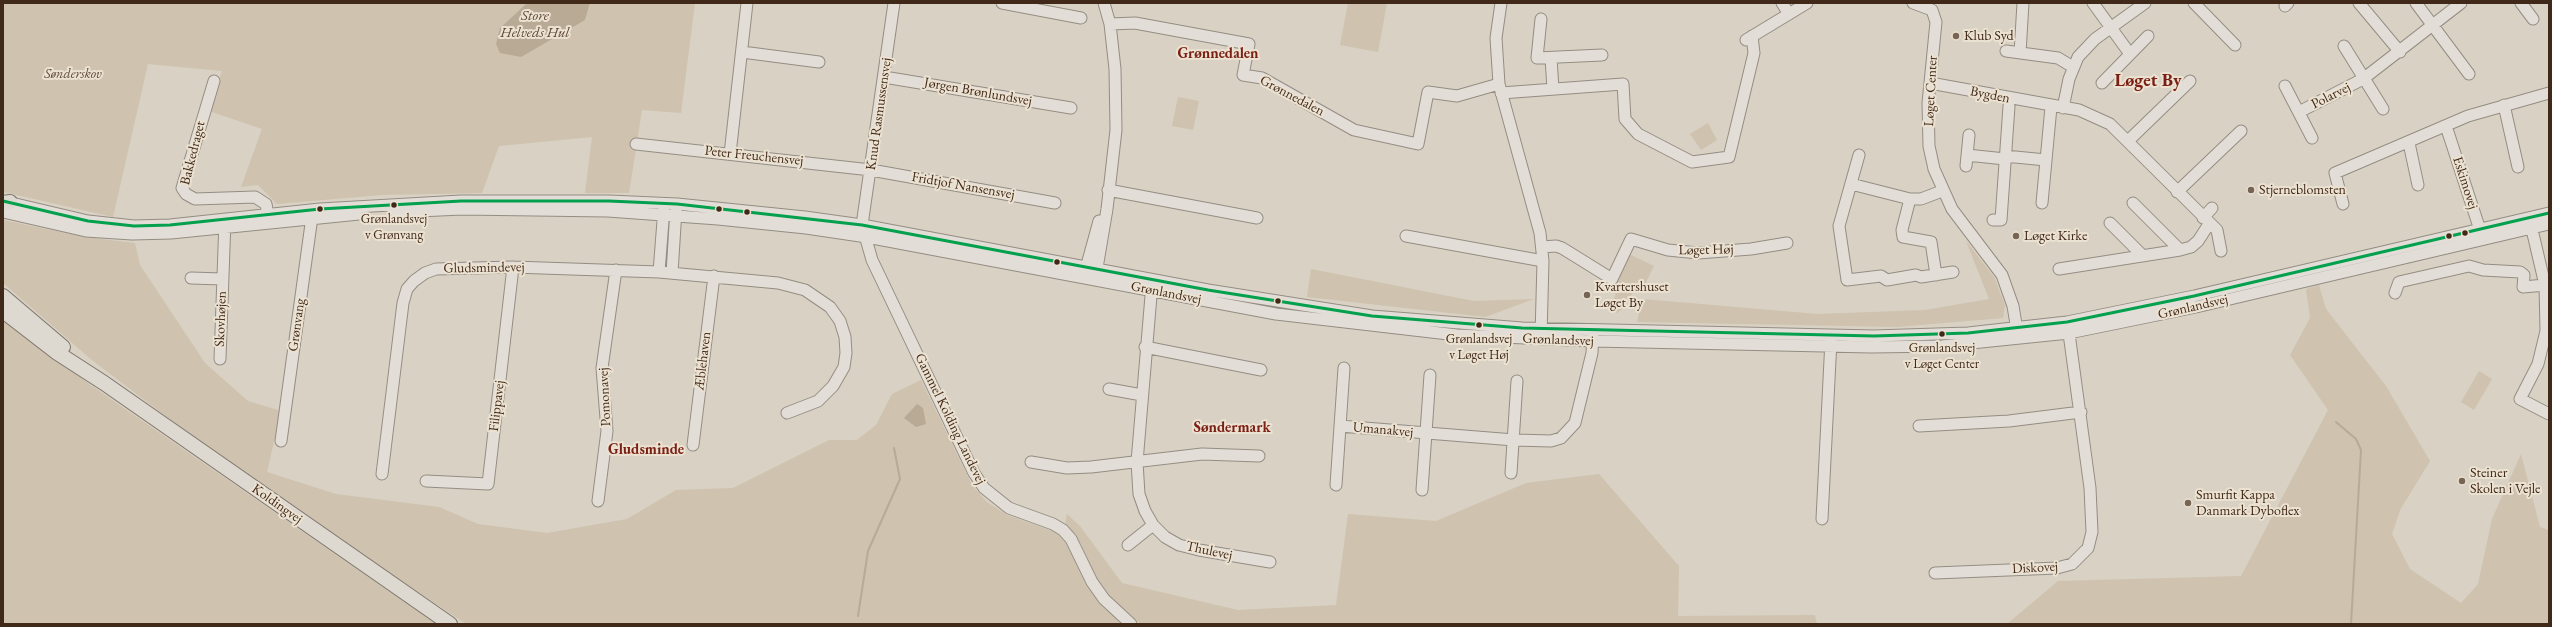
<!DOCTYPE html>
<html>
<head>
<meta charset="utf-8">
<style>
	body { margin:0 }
	#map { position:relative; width:2552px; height:627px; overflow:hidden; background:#d9d1c3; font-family:"EB Garamond",serif }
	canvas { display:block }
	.frame { position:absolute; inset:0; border:4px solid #412919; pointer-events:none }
</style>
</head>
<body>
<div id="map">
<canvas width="2552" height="627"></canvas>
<div class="frame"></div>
</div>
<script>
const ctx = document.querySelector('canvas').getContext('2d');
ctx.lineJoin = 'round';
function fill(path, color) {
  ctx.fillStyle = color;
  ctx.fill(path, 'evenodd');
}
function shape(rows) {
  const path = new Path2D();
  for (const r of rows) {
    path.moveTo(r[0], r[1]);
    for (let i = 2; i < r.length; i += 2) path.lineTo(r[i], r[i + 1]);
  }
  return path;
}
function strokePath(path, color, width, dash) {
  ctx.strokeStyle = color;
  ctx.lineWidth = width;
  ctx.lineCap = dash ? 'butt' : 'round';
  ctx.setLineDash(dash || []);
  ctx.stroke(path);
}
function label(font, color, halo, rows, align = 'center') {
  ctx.font = font + ' "EB Garamond",serif';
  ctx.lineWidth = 4;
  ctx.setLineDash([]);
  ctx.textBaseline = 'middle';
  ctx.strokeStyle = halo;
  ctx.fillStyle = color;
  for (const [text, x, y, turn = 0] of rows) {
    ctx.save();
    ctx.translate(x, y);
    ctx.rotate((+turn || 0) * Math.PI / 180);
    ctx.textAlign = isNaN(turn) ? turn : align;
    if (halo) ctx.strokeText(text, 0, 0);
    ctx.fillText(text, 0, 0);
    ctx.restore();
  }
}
const green = shape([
	[3,3,527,3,500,28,585,20,590,3,695,3,681,113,642,110,629,193,585,193,592,137,499,146,482,193,382,195,277,204,258,185,241,187,262,129,209,111,222,71,148,64,113,217,3,192],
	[1348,3,1387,3,1378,52,1340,45],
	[1178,97,1199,101,1193,130,1172,126],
	[1708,123,1717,140,1701,150,1690,134],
	[3,220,85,237,135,243,140,265,205,363,248,401,281,411,267,472,336,494,439,507,478,524,547,533,627,519,676,490,733,488,829,440,857,440,876,425,892,394,921,380,972,485,987,502,1007,515,1055,532,1064,540,1097,599,1122,624,466,624,237,470,93,361,3,283],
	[1966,241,1994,277,2005,305,2003,318,1897,327,1637,322,1642,299,1818,314,1925,310,1989,299],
	[1629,254,1654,266,1644,286,1637,283,1626,306,1617,313,1609,309,1616,294,1611,292],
	[1311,269,1474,301,1534,299,1485,317,1307,297],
	[2319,285,2326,309,2386,386,2430,461,2400,510,2392,534,2410,569,2461,603,2478,584,2492,519,2521,454,2540,527,2549,530,2549,624,2007,624,2058,581,2241,576,2328,410,2290,355,2310,318,2306,289],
	[3,320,92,386,436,624,3,624],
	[2479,371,2492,379,2474,410,2461,402],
	[1599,474,1679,566,1678,616,1815,615,1817,624,1141,624,1114,601,1099,585,1081,544,1065,524,1067,514,1080,526,1122,583,1238,610,1336,605,1348,514,1436,521,1526,483]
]);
const water = shape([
	[527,3,590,3,585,20,521,57,500,53,496,44,500,28],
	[917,404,923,408,926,424,916,427,904,418]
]);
const stream = shape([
	[2336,422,2356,439,2361,450,2351,624],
	[858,616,868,551,900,479,894,448]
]);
const minor = shape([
	[894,3,862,225,872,260,974,473,984,488,1009,508,1053,524,1063,530,1071,539,1092,582,1104,599,1131,624],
	[1002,3,1081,18],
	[1501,3,1496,38,1499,84,1540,233,1543,261,1541,336],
	[1782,3,1789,14],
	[1913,3,1932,10,1936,22,1928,103,1929,146,1934,169,1952,209,2002,275,2013,306,2018,336],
	[2093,3,2130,54],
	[2194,3,2235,45],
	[2359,3,2400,52],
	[2416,3,2469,74],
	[2521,3,2533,19],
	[2285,6,2288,3],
	[1541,19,1537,58,1602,55],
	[1110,24,1135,23,1249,44,1243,75,1262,78,1354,130,1418,144,1428,92,1457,96,1499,84],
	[1746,40,1807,3],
	[2344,46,2383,109],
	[2006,51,2058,58,2073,67],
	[742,52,819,62],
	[2020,53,2023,3],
	[1551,58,1553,89],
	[884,77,1071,108],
	[214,81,182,188,186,194,195,199,255,197,266,204,269,221],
	[1930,83,2079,110,2110,124,2217,230,2221,251],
	[2102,83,2148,36],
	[2285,86,2312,138],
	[1501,93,1623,84,1625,119,1638,134,1692,162,1729,157,1754,53,1752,36],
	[2504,105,2518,167],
	[2063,108,2069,79,2078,57,2095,39,2145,3],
	[2299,112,2363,79,2461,3],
	[2446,126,2482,236],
	[2128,141,2190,81],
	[2409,143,2418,185],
	[636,144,871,170,1055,203],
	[730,154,747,3],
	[1859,155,1839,226,1847,280,1881,276,1887,280,1916,275,1921,277,1953,272],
	[1967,155,2005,159],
	[2005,156,2046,160],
	[1966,166,1969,135],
	[1851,184,1910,199,1921,199,1942,191],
	[1108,190,1257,218],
	[2177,192,2241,131],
	[1910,199,1902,230,1903,237,1931,242,1936,275],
	[3,201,88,221,134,226,170,225,320,209,461,201,609,201,677,204,805,217,862,225,1208,290,1372,316,1522,328,1874,336,1968,333,2067,322,2194,296,2549,213],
	[2042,203,2051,107],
	[2133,203,2180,250],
	[2343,204,2335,173,2468,116,2549,93],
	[3,212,86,231,132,234,171,233,359,214],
	[396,212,462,209,608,211,718,219,806,228,867,237,1276,314,1457,335,1593,341,1871,347,1942,346,2069,333,2196,307,2549,224],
	[2203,218,2212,208],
	[1993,220,2001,220,2009,106],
	[2530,221,2545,285,2546,331,2538,364,2520,399,2549,414],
	[2110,223,2143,256],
	[1406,236,1543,261],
	[1542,247,1556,246,1562,248,1612,279,1631,239,1668,250,1698,253,1751,249,1787,243],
	[2059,269,2180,250,2191,247,2198,241,2209,224],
	[659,272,664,208],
	[1085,272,1099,221],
	[672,273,676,210],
	[1096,274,1107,209,1116,130,1115,69,1110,24,1104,3],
	[191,278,222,279],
	[1152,284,1137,462,1139,494,1145,511,1153,525,1165,537,1179,545,1199,550,1270,562],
	[2395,293,2399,282,2469,266,2483,270,2520,272,2524,275,2523,287,2545,285],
	[1145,347,1261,370],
	[220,359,225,220],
	[1109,389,1142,395],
	[1340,426,1514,440,1551,441,1561,438,1575,423,1592,353,1593,335],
	[1919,426,2009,421,2081,412],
	[281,441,311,224,311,211],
	[693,445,714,276],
	[1031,462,1067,468,1091,467,1202,454,1259,456],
	[1511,473,1517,381],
	[382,474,403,303,407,289,414,281,425,273,436,269,513,267,659,272,778,283,805,290,830,307,840,321,845,337,846,353,844,367,833,386,818,401,787,413],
	[426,481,488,484,513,267],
	[1336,485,1344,368],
	[1422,490,1430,375],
	[598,501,607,431,602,368,616,270],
	[1822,519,1831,340],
	[1128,545,1153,525],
	[1935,573,2057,568,2072,564,2088,548,2092,532,2090,488,2068,326]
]);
const major = shape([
	[3,203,10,202],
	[3,296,63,347],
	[3,311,56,352,104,383,450,624]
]);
const bus1 = shape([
	[3,201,88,221,134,226,170,225,320,209,461,201,609,201,677,204,862,225,1208,290,1372,316,1522,328,1874,336,1968,333,2067,322,2194,296,2549,213]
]);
const markers = [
	[1956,36,4,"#766454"],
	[2251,190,4,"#766454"],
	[394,205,3.5,"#412919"],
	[320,209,3.5,"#412919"],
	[719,209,3.5,"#412919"],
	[747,212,3.5,"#412919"],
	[2465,233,3.5,"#412919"],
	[2016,236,4,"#766454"],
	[2449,236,3.5,"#412919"],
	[1057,262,3.5,"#412919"],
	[1587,295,4,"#766454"],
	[1278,301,3.5,"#412919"],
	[1479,325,3.5,"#412919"],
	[1942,334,3.5,"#412919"],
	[2462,481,4,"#766454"],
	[2188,503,4,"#766454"]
];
const busNames = [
	["Grønlandsvej",394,219],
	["v Grønvang",394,235],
	["Grønlandsvej",1479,339],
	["v Løget Høj",1479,355],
	["Grønlandsvej",1942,348],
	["v Løget Center",1942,364]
];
const poiNames = [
	["Klub Syd",1964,36],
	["Stjerneblomsten",2259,190],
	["Løget Kirke",2024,236],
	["Kvartershuset",1595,287],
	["Løget By",1595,303],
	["Steiner",2470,473],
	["Skolen i Vejle",2470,489],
	["Smurfit Kappa",2196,495],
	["Danmark Dyboflex",2196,511]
];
const parkNames = [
	["Sønderskov",73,74]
];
const streetNames = [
	["Løget Center",1931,91,-87],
	["Jørgen Brønlundsvej",978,92,10],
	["Bygden",1990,95,11],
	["Grønnedalen",1292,96,28],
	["Polarvej",2331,96,-27],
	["Knud Rasmussensvej",879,114,-82],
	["Bakkedraget",193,153,-76],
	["Peter Freuchensvej",754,156,6],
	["Eskimovej",2465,183,72],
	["Fridtjof Nansensvej",963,186,10],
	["Løget Høj",1706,250,-1],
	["Gludsmindevej",484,268,-1],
	["Grønlandsvej",1166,293,11],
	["Grønlandsvej",2193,307,-13],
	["Skovhøjen",221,319,-88],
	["Grønvang",297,325,-82],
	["Grønlandsvej",1558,340,2],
	["Æblehaven",703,361,-83],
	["Pomonavej",605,397,-93],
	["Filippavej",497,406,-83],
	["Gammel Kolding Landevej",950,419,64],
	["Umanakvej",1383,430,5],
	["Koldingvej",277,504,35],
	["Thulevej",1209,551,12],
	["Diskovej",2035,568,-3]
];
const waterNames = [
	["Store",535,16],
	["Helveds Hul",535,33]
];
const neighbourhoodNames = [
	["Grønnedalen",1218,54],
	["Søndermark",1232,428],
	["Gludsminde",646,450]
];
const districtNames = [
	["Løget By",2148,81]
];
fill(green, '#cfc2af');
fill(water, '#b9aa96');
strokePath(stream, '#b9aa96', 2);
strokePath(minor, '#948d83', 13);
strokePath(major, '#7e766d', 16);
strokePath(minor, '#e2ded7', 11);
strokePath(major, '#ddd8d0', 14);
strokePath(bus1, '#03a04e', 3);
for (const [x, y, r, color] of markers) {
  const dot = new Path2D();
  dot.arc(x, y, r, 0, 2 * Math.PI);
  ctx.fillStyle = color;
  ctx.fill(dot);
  strokePath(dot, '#ece2d2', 1.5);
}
label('13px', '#412919', '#ece2d2', busNames);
label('14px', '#412919', '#ece2d2', poiNames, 'left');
label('italic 14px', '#5c4534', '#ece2d2', parkNames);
label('14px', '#412919', '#ece2d2', streetNames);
label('italic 15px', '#5c4534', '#ece2d2', waterNames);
label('bold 15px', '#7a1f14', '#ece2d2', neighbourhoodNames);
label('bold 18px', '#7a1f14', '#ece2d2', districtNames);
</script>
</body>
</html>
